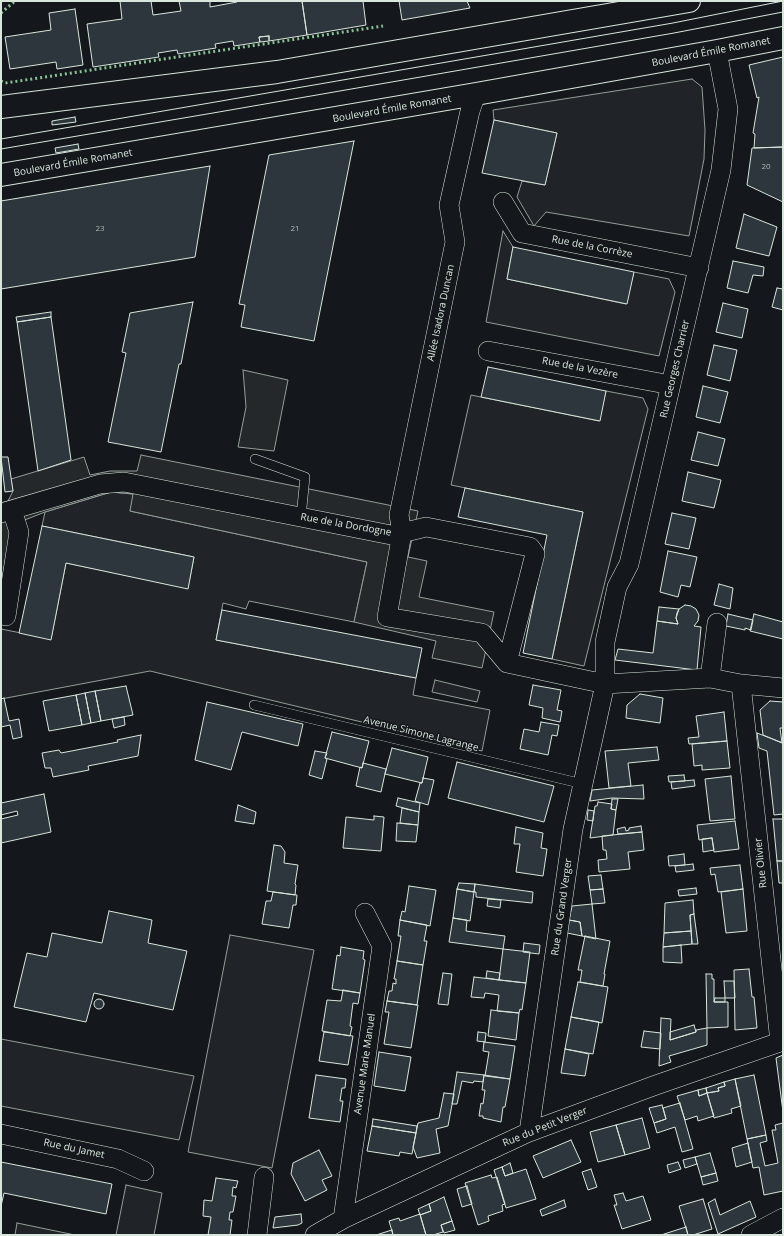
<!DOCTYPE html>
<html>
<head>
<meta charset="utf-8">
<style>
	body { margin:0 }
	#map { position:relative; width:784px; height:1236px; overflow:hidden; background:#14181c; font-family:"Open Sans",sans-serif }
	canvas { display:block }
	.frame { position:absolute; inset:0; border:2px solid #d8e6dc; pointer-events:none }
</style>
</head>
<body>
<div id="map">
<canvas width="784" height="1236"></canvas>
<div class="frame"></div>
</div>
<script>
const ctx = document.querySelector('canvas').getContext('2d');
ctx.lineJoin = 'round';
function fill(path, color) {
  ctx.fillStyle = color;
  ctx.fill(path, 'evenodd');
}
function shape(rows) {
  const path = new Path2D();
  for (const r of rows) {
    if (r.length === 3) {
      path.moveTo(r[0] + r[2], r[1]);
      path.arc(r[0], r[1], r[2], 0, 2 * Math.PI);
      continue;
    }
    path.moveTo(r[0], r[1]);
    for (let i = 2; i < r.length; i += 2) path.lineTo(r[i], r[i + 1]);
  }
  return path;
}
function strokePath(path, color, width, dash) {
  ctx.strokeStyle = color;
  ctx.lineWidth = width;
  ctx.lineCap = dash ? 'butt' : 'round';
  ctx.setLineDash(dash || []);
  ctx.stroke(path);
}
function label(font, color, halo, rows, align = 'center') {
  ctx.font = font + ' "Open Sans",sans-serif';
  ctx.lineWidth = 3;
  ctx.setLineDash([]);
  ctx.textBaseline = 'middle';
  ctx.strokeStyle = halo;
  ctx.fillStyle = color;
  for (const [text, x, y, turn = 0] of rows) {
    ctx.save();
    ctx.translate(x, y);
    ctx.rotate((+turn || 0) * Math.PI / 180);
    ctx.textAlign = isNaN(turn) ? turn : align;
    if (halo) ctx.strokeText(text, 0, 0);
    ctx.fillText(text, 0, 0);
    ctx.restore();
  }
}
const green = shape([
	[692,79,702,87,705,130,704,159,689,236,546,212,534,226,517,197,522,181,545,185,557,133,494,120,493,110,692,79],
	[503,231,513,247,507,279,626,304,634,272,669,279,675,292,659,356,486,322,503,231],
	[606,391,643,398,648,409,584,666,552,659,583,512,451,485,471,395,599,421,606,391],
	[111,492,134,494,130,511,367,562,354,622,249,601,246,609,223,603,216,640,416,678,413,695,490,710,482,751,150,671,1,699,1,629,51,639,66,563,188,588,194,557,42,526,45,512,111,492],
	[435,680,480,691,477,702,432,692,435,680],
	[230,935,314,950,272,1168,188,1152,230,935],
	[1,1039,194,1076,179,1140,1,1106,1,1039],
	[126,1185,162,1193,154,1235,116,1235,126,1185],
	[17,1223,75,1235,15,1235,17,1223]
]);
const parking = shape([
	[243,370,288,380,274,451,238,447,246,407,243,370],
	[141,455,418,511,408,557,427,561,419,597,494,612,482,668,432,658,436,641,354,622,367,562,130,511,133,494,111,492,45,512,12,525,1,585,1,515,13,491,11,479,84,457,90,475,110,471,137,471,141,455]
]);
const building = shape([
	[120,1,151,1,153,15,181,11,179,1,210,1,210,7,237,2,237,1,302,1,307,35,269,41,269,36,259,37,260,42,234,46,233,41,215,44,216,48,178,54,177,50,158,53,159,57,93,67,87,24,122,19,120,1],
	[302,1,363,1,366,25,307,35,302,1],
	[399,1,467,1,470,8,402,20,399,1],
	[75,9,83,65,57,69,56,62,10,69,5,37,51,30,49,13,75,9],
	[269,36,269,41,260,42,259,37,269,36],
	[783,57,783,147,754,148,755,134,753,133,759,97,757,98,749,65,783,57],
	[75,117,76,122,52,125,52,121,75,117],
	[494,120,557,133,545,185,482,173,494,120],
	[354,141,314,341,241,327,245,305,239,304,269,155,354,141],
	[78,144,79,149,56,153,55,148,78,144],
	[783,147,783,202,747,185,752,148,783,147],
	[210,166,195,257,1,289,1,201,210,166],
	[744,214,777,227,769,256,736,248,744,214],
	[513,247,634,272,627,304,507,279,513,247],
	[733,261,764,267,763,276,753,275,748,293,727,288,733,261],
	[777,288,783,289,783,310,772,307,777,288],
	[193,302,181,364,179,364,161,452,108,442,126,353,122,352,130,313,193,302],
	[723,303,748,309,742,338,716,332,723,303],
	[51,312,51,317,17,322,16,317,51,312],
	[51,317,71,460,38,471,17,322,51,317],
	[714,345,737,350,730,381,707,375,714,345],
	[488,367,606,391,600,421,481,397,488,367],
	[703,386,728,392,720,423,696,417,703,386],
	[698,432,725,439,718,466,691,460,698,432],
	[1,457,8,457,13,491,5,492,1,457],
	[688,472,721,480,714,508,682,501,688,472],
	[465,488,583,512,552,659,523,653,547,535,458,517,465,488],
	[672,513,696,518,689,549,665,544,672,513],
	[42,526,194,557,188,589,66,563,51,640,19,633,42,526],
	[668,551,697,557,690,587,681,585,678,597,660,592,668,551],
	[719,584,733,588,730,609,714,605,719,584],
	[685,605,691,606,696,609,699,615,698,621,694,626,701,627,697,670,615,660,618,649,653,653,657,621,678,624,676,618,677,613,679,609,685,605],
	[659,607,679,609,676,618,678,624,657,621,659,607],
	[222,610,422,648,416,678,216,640,222,610],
	[728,614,753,620,751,630,745,628,745,630,726,626,728,614],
	[754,614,783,622,783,639,750,631,754,614],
	[533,685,561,690,557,710,562,711,560,722,542,718,543,708,529,705,533,685],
	[126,686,133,715,101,721,95,691,126,686],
	[95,691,101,721,91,723,85,693,95,691],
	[85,693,91,723,82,725,76,695,85,693],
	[640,694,663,698,660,723,626,718,627,705,640,694],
	[76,695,82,725,49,731,43,701,76,695],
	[4,698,9,721,19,719,22,737,13,739,10,725,1,727,1,699,4,698],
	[770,701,783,702,783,728,780,728,782,743,763,735,760,710,770,701],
	[207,702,303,724,298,746,242,732,231,770,195,760,207,702],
	[724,712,727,741,689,744,688,738,699,737,696,716,724,712],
	[124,717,125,725,114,728,112,719,124,717],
	[541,722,559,725,557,736,552,735,548,755,520,749,524,729,539,732,541,722],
	[332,732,369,741,362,768,325,758,332,732],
	[757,733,783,743,783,814,774,815,767,751,759,748,757,733],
	[141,735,138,756,88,766,89,770,53,777,51,768,45,768,42,753,59,750,61,753,118,742,117,740,141,735],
	[727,741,730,768,702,770,702,765,694,766,692,744,727,741],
	[657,747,659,760,628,763,631,786,609,788,605,751,657,747],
	[392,748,428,757,422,783,385,774,392,748],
	[315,751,327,753,325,758,327,759,322,779,309,775,315,751],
	[457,762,554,786,544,822,448,798,457,762],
	[363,763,386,769,381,792,356,786,360,767,362,768,363,763],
	[684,775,685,781,669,782,668,776,684,775],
	[731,776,735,819,710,821,705,779,731,776],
	[423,778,434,780,428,805,415,801,420,783,422,783,423,778],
	[694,780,695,786,672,789,671,782,694,780],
	[643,785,644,799,612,798,590,801,592,790,643,785],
	[44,794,51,832,1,843,1,819,18,815,17,811,1,815,1,803,44,794],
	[398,798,420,803,419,812,396,806,398,798],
	[612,799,618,799,616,810,611,809,612,799],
	[598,802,612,804,611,809,616,810,613,835,590,838,595,806,597,806,598,802],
	[238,805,256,812,254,824,235,821,238,805],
	[402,808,419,812,418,825,400,823,402,808],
	[588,810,594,811,593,821,587,820,588,810],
	[374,816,384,817,381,851,343,848,346,817,374,820,374,816],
	[773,819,783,819,783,861,777,861,773,819],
	[735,821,739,849,714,852,712,838,699,840,697,825,735,821],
	[397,823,418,825,416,842,396,841,397,823],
	[641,826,642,832,618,834,617,829,625,827,626,831,629,830,629,828,641,826],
	[516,827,543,833,541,848,547,849,543,876,516,872,520,844,514,844,516,827],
	[642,832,644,850,628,852,630,869,599,872,598,860,607,859,606,850,603,850,602,836,642,832],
	[712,838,714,850,703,852,702,839,712,838],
	[274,845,281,846,285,852,284,863,298,865,295,884,296,885,295,895,267,891,274,845],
	[684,854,685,865,669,866,668,856,684,854],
	[777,861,783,861,783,883,779,883,777,861],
	[693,864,694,870,676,872,675,866,693,864],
	[740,865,743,889,718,892,715,874,711,875,710,868,740,865],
	[601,875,603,889,590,890,588,876,601,875],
	[459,883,475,884,474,892,457,889,459,883],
	[475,884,533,892,532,903,476,897,476,892,474,892,475,884],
	[409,886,436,890,430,926,400,920,402,911,405,912,409,886],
	[696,888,697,894,679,896,678,890,696,888],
	[457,889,474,892,470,921,453,918,457,889],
	[603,889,605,903,592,904,590,890,603,889],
	[743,889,747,931,726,933,721,892,743,889],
	[273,892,297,895,296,905,293,905,289,928,262,924,266,901,271,901,273,892],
	[488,899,501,900,500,908,487,906,488,899],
	[693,900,694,914,690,915,691,931,664,933,665,903,693,900],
	[592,904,596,939,582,936,580,922,569,920,572,906,592,904],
	[109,911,152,920,148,943,187,951,173,1010,94,993,86,1022,14,1007,27,953,47,957,52,933,102,943,109,911],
	[694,914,698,944,692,944,690,915,694,914],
	[453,918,467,920,466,931,505,936,503,949,449,942,453,918],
	[400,920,427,925,424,941,427,941,423,965,397,961,401,936,398,936,400,920],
	[569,920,580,922,582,936,567,933,569,920],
	[691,931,692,944,663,947,664,933,691,931],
	[585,936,610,941,604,974,605,974,603,986,580,982,582,970,578,970,585,936],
	[524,943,540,945,539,954,523,952,524,943],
	[681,945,682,963,663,962,663,947,681,945],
	[341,947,364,951,363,959,365,960,360,993,332,989,337,955,340,956,341,947],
	[503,949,530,952,526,983,499,980,503,949],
	[397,961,423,965,417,1005,387,1001,389,991,392,991,393,983,396,984,396,979,394,979,397,961],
	[749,969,752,997,754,997,757,1028,735,1030,734,970,749,969],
	[487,971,500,973,499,980,486,978,487,971],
	[443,973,452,974,448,1005,438,1004,443,973],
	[706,974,712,974,712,979,714,979,714,1002,728,1002,728,1027,707,1028,706,974],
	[474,977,526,983,522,1010,520,1009,519,1013,497,1011,499,995,485,993,484,998,471,997,474,977],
	[724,981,734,981,735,998,725,998,724,981],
	[578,982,608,987,602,1023,571,1017,578,982],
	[343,990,360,993,358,1004,353,1003,350,1026,352,1027,350,1036,322,1031,327,1000,341,1001,343,990],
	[715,998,725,998,725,1002,714,1002,715,998],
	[99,1004,5],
	[387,1001,418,1005,411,1048,384,1044,389,1012,385,1012,387,1001],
	[491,1010,519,1013,516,1040,488,1036,491,1010],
	[571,1017,599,1022,593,1054,565,1049,571,1017],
	[661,1018,671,1019,670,1040,696,1032,696,1030,707,1028,707,1045,669,1056,671,1062,659,1066,661,1018],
	[694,1025,696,1032,670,1040,670,1032,694,1025],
	[644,1031,661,1033,660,1049,641,1047,644,1031],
	[324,1032,353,1036,348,1065,319,1061,324,1032],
	[478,1032,486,1033,485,1042,477,1041,478,1032],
	[484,1042,515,1046,510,1079,485,1076,489,1052,483,1051,484,1042],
	[565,1049,589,1054,585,1076,561,1073,565,1049],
	[379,1052,411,1057,405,1091,374,1086,379,1052],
	[783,1055,783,1112,776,1058,783,1055],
	[457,1072,484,1075,483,1082,474,1081,473,1083,462,1081,457,1104,452,1104,457,1072],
	[316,1075,346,1079,345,1088,342,1088,340,1101,343,1101,340,1122,309,1118,316,1075],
	[484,1075,510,1079,505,1107,503,1107,501,1122,483,1118,483,1116,479,1116,481,1103,483,1104,485,1090,482,1090,484,1075],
	[754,1075,766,1135,747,1139,735,1079,754,1075],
	[735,1079,741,1106,731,1109,732,1113,714,1118,707,1093,719,1091,718,1088,725,1086,724,1082,735,1079],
	[724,1082,725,1086,718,1088,719,1091,707,1093,706,1088,724,1082],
	[706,1088,707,1093,699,1096,698,1090,706,1088],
	[698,1090,699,1096,707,1093,714,1116,698,1121,697,1116,685,1120,677,1096,698,1090],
	[444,1093,454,1094,448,1126,436,1129,440,1153,417,1158,413,1147,418,1123,439,1118,444,1093],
	[680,1103,693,1149,682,1152,675,1127,657,1133,654,1123,666,1119,663,1108,680,1103],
	[662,1105,666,1119,654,1123,649,1108,662,1105],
	[642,1118,650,1148,625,1155,616,1125,642,1118],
	[373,1119,417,1126,416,1133,372,1126,373,1119],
	[783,1123,783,1191,764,1195,759,1167,753,1168,747,1139,766,1135,767,1141,760,1143,765,1166,778,1163,772,1130,776,1130,775,1125,783,1123],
	[616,1125,625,1155,598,1162,590,1132,616,1125],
	[372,1126,416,1133,412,1154,400,1152,399,1156,367,1151,372,1126],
	[571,1140,581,1162,543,1178,533,1156,571,1140],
	[748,1143,752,1162,736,1167,732,1148,748,1143],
	[319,1150,332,1176,322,1180,327,1190,305,1201,291,1174,293,1163,319,1150],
	[710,1153,716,1173,701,1177,695,1157,710,1153],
	[695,1157,697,1164,685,1168,683,1160,695,1157],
	[1,1162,112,1184,106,1214,4,1193,1,1206,1,1162],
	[678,1162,681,1169,669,1173,667,1165,678,1162],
	[510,1163,513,1173,505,1176,502,1167,510,1163],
	[502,1167,505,1176,526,1169,536,1199,506,1208,494,1170,502,1167],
	[591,1169,597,1187,588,1190,582,1172,591,1169],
	[716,1173,718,1181,703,1185,701,1177,716,1173],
	[491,1175,492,1178,497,1177,505,1204,502,1205,503,1211,488,1216,489,1221,478,1225,465,1183,491,1175],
	[216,1178,238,1181,236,1188,233,1187,232,1196,236,1196,233,1212,230,1212,229,1220,232,1220,230,1235,208,1235,211,1217,203,1216,204,1200,212,1201,216,1178],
	[467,1186,472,1204,462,1207,457,1189,467,1186],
	[623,1193,626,1201,643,1196,651,1220,622,1229,614,1205,617,1205,614,1195,623,1193],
	[444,1197,452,1221,441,1225,443,1232,433,1235,426,1235,420,1215,431,1211,429,1204,444,1197],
	[703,1199,712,1229,693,1235,688,1235,679,1206,703,1199],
	[715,1199,720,1215,750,1201,756,1217,718,1234,708,1203,715,1199],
	[564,1200,566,1207,542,1216,540,1210,564,1200],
	[429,1204,431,1211,420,1215,418,1209,429,1204],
	[301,1214,302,1223,298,1225,273,1228,275,1217,301,1214],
	[420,1214,426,1235,393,1235,389,1221,399,1218,400,1221,420,1214],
	[452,1221,455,1230,444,1233,441,1225,452,1221],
	[686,1227,688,1235,661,1235,686,1227],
	[392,1230,393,1235,376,1235,392,1230]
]);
const lane = shape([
	[255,459,305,477,301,517],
	[254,705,583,784]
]);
const street = shape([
	[476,94,470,111,449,205,455,242,399,515,402,533,426,527,530,547,535,554,507,663],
	[503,202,522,233,699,268],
	[488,351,671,385],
	[1,513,100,484,124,482,391,535,402,533,387,617,482,633,507,663,605,684,710,678,741,684,783,688],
	[6,616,19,532,12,510],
	[710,678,717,623],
	[741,684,780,1042],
	[529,1132,573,829,605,684,605,642,617,587,629,564,721,170,728,109,717,51],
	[1,1134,118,1159,144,1171],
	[343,1219,382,946,365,913],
	[257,1235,264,1177],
	[315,1235,343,1219,529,1132,656,1085,783,1041],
	[751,1235,783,1218]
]);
const primary = shape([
	[1,107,277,72,689,1],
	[1,175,476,94,717,51,783,38]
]);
const tram = shape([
	[1,139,673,23,783,1],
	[1,149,213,113,674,33,783,12]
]);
const hedge = shape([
	[1,13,15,1],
	[1,81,5,83,383,26]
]);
const numberNames = [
	["20",766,167],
	["23",100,229],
	["21",295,229]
];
const streetNames = [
	["Boulevard Émile Romanet",711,52,-11],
	["Boulevard Émile Romanet",392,109,-10],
	["Boulevard Émile Romanet",73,163,-10],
	["Rue de la Corrèze",592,247,11],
	["Allée Isadora Duncan",441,313,-78],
	["Rue de la Vezère",580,368,11],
	["Rue Georges Charrier",675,369,-77],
	["Rue de la Dordogne",346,525,10],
	["Avenue Simone Lagrange",421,734,14],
	["Rue Olivier",761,863,-96],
	["Rue du Grand Verger",562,907,-82],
	["Avenue Marie Manuel",365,1064,-82],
	["Rue du Petit Verger",545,1127,-22],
	["Rue du Jamet",74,1149,12]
];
fill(green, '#202428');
strokePath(green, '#939e99', 1);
fill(parking, '#24282b');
strokePath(parking, '#939e99', 1);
fill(building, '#2c363c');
strokePath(building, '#d8e6dc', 1);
strokePath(lane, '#d8e6dc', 10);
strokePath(street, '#d8e6dc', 20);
strokePath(primary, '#d8e6dc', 24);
strokePath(lane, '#14181c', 9);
strokePath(street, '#14181c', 19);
strokePath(primary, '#14181c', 22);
strokePath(tram, '#d8e6dc', 1);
strokePath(hedge, '#8ac095', 3, [2, 3]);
label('8px', '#adbab4', null, numberNames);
label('10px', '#d8e6dc', '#14181c', streetNames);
</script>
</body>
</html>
